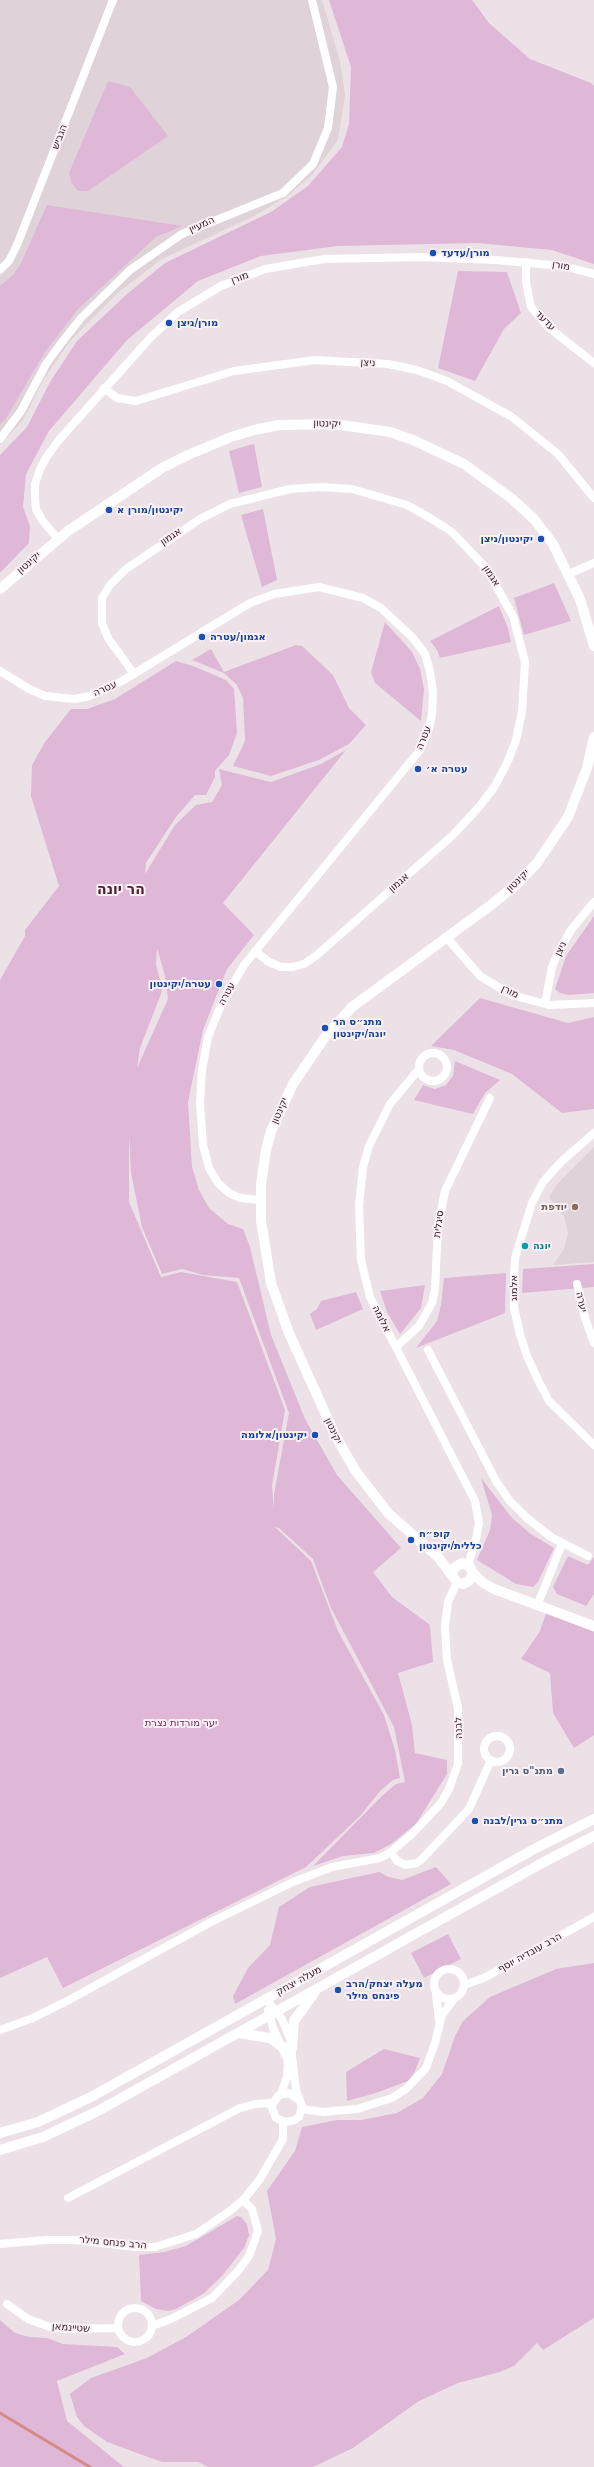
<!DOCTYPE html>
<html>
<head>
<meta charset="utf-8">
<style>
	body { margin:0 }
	canvas { display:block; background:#ece1e7 }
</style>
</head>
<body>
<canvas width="594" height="2467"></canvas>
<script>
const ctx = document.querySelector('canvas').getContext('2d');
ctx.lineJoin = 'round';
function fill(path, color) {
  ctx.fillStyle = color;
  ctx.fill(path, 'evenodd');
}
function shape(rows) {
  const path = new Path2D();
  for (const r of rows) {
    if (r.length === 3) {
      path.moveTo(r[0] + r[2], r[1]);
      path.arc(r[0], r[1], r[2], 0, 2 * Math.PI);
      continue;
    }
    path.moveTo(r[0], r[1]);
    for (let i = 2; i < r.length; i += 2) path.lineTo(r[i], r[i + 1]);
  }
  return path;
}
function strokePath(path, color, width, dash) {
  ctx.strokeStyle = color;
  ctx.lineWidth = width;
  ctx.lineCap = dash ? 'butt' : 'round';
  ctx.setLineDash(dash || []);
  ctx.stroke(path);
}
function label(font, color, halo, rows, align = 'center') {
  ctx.font = font + ' "DejaVu Sans","Noto Sans Hebrew",sans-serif';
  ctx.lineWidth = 4;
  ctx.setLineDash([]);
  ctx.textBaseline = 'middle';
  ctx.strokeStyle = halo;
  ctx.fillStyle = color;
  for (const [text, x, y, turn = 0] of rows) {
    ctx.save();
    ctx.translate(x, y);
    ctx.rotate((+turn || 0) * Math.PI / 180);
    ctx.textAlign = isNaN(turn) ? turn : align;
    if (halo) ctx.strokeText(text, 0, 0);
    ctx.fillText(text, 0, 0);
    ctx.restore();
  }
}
const built = shape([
	[0,0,322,0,340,61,345,95,338,140,312,175,286,197,254,216,162,259,120,291,70,341,44,379,23,420,0,445],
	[594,1147,594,1262,553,1265,564,1249,568,1233,564,1216,549,1197,557,1184]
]);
const green = shape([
	[329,0,472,0,489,23,530,59,591,83,594,86,594,264,552,250,477,243,338,246,261,256,198,281,127,340,49,431,26,474,23,507,30,526,29,543,0,573,0,455,27,427,50,382,77,341,127,294,165,263,271,212,308,186,342,147,349,124,351,67],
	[108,81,130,87,168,136,88,191,78,191,72,184,69,173],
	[47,205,182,226,156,237,79,308,45,352,5,420,0,424,0,286,14,274,21,263],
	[458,271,507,272,521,313,504,329,475,381,438,368],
	[254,444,262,487,239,493,229,451],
	[263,509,277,580,262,587,241,515],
	[554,583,571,621,524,635,514,598],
	[499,606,508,628,511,642,440,658,437,650,430,641],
	[385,622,412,652,420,669,424,689,421,721,375,683,371,672],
	[296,645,302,646,333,675,349,708,366,725,349,744,319,760,271,776,233,766,245,741,243,698,237,685,224,673,192,660,211,649,224,672],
	[176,661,193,666,226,680,234,689,237,733,229,755,215,771,215,777,206,795,195,795,176,817,146,863,145,874,175,825,196,805,212,802,222,785,219,769,271,782,321,764,346,750,223,903,254,935,227,969,203,1030,188,1102,192,1167,199,1190,209,1208,228,1224,243,1229,250,1247,271,1335,305,1419,337,1475,401,1548,373,1572,392,1597,430,1625,433,1662,398,1673,412,1725,415,1753,447,1760,447,1774,416,1824,391,1844,374,1853,343,1856,313,1866,382,1796,396,1784,405,1782,394,1727,331,1608,313,1559,279,1528,275,1527,311,1561,338,1631,384,1715,395,1750,400,1778,393,1780,381,1790,360,1816,306,1867,63,1988,47,1957,0,1978,0,980,25,936,25,930,59,886,31,796,32,765,45,742,71,709,87,709,115,699],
	[157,948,165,976,168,999,137,1068,140,1048,161,994,162,986,156,965],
	[129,1134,131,1173,142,1227,162,1274,182,1269,203,1275,239,1278,289,1413,274,1494,274,1510,272,1486,285,1410,237,1282,181,1272,161,1277,129,1202],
	[594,916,594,993,568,995,560,993,555,989,566,956],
	[480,998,568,1023,594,1017,594,1109,562,1113,512,1074,454,1050,431,1046],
	[455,1061,500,1080,485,1093,473,1114,414,1100,423,1085,435,1089,446,1085,453,1076],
	[594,1264,594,1287,522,1293,523,1269],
	[506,1273,505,1313,416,1348,437,1321,441,1305,444,1278],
	[425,1285,421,1308,400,1334,387,1312,380,1291],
	[356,1292,363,1309,316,1330,310,1314,317,1309,321,1301],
	[481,1478,512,1518,531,1534,554,1548,538,1582,533,1587,516,1584,477,1560,490,1530,492,1515],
	[568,1556,588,1565,594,1557,594,1594,586,1606,557,1594,553,1587],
	[546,1613,594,1632,594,1735,574,1748,553,1713,550,1673,521,1659,540,1631],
	[436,1867,451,1884,235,2004,233,1996,248,1968,270,1945,279,1907,310,1887,379,1872,389,1877,402,1880],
	[448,1934,461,1959,424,1978,411,1953],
	[594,1963,594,2318,543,2350,537,2343,514,2366,500,2372,458,2383,419,2401,353,2448,313,2467,208,2467,198,2462,162,2462,107,2442,84,2426,77,2417,70,2394,91,2378,147,2358,186,2337,239,2300,268,2270,276,2239,267,2191,295,2151,302,2127,337,2120,361,2120,397,2113,423,2098,442,2074,455,2036,463,2021,490,1997,556,1969],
	[384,2049,420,2058,415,2071,408,2081,376,2093,347,2101,346,2072],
	[237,2216,241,2217,247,2224,249,2235,244,2248,222,2276,203,2294,176,2309,168,2311,156,2309,141,2301,139,2255,164,2252,186,2246],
	[0,2320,15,2333,29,2337,47,2338,63,2344,117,2347,125,2354,57,2381,67,2421,124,2467,0,2467]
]);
const stream = shape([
	[0,2413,90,2467]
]);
const minor = shape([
	[526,262,526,282,531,307,548,327,594,363],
	[0,270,9,261,17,245,113,0],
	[104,388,117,398,136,401,234,371,315,360,388,364,417,370,447,381,512,417,558,454,594,498],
	[0,439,21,411,46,364,62,342,81,318,130,270,182,234,283,193,313,164,328,128,333,87,312,0],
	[58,539,42,520,36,509,35,499,35,484,40,469,46,458,58,441,151,337,178,312,221,286,265,269,324,259,422,257,496,260,563,266,594,274],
	[569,574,594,563],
	[0,671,29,689,45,696,75,699,90,696,122,681,250,603,274,594,319,587,363,598,381,608,413,638,425,654,430,671,433,693,432,715,428,732,420,750,244,965,221,1005,208,1037,202,1070,200,1103,203,1145,209,1168,218,1183,229,1193,240,1198,262,1200],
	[134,674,108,638,102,623,102,598,110,585,126,569,200,519,230,504,290,489,321,487,352,489,407,505,430,518,452,532,486,568,513,616,525,662,522,712,516,740,508,761,495,786,479,807,453,835,317,955,304,964,293,967,281,967,269,962,255,951],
	[446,937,480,976,512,995,549,1005,594,1003],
	[545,1004,552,967,558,953,571,930,594,902],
	[433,1067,14],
	[419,1069,390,1104,369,1146,363,1167,359,1206,361,1260,370,1297,475,1501,479,1523,476,1539,468,1565],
	[594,1133,561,1162,543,1182,532,1203,515,1258,514,1280,514,1308,520,1334,527,1356,538,1380,549,1401,594,1445],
	[577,1284,585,1318,594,1343],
	[396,1347,419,1326,432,1303,435,1289,438,1226,445,1191,490,1098],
	[428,1350,496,1481,509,1500,527,1518,551,1537,588,1556],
	[537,1606,562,1544],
	[497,1749,13],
	[391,1852,397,1861,406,1865,417,1863,422,1859,469,1809,491,1760],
	[449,1984,15],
	[464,1985,484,1978,594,1917],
	[436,1993,439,2020],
	[266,1999,282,2019,290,2039,296,2090,302,2106,299,2117,295,2120,285,2122,276,2118,272,2108,273,2103,279,2095,289,2093,299,2100],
	[268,2010,273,2028,288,2061,287,2077,281,2094],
	[0,2030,33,2018,67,2001,211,1922,293,1882,332,1867,380,1858,391,1852,413,1833,441,1803,449,1789,458,1764,458,1708,447,1660,445,1626,448,1602,457,1582],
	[301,2109,323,2112,357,2109,392,2098,406,2089,426,2068,435,2043,442,2015,454,1999],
	[68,2198,240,2108,255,2104,273,2103],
	[0,2244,45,2240,74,2240,136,2247,155,2247,196,2234,230,2211,245,2198,260,2179,283,2139,283,2122],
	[7,2304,28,2319,50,2327,63,2329,118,2328],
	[135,2325,17],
	[152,2326,171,2319,212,2298,238,2271,249,2256,258,2231,252,2209,243,2200]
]);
const tertiary = shape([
	[0,589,68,531,162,468,188,455,231,437,254,430,279,425,334,424,390,432,413,440,464,464,511,498,534,519,553,544,580,599,594,646],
	[473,1573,482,1582,494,1589,594,1626],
	[452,1574,454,1568,462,1563,470,1567,473,1573,469,1581,463,1584,457,1582,438,1557,388,1513,355,1470,335,1435,289,1333,271,1283,261,1220,261,1184,266,1150,271,1131,293,1084,325,1037,352,1007,491,905,517,884,537,863,568,817,587,768,594,737],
	[239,2033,270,2038,284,2048],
	[292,2048,294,2021,314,1993],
	[0,2133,38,2122,91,2097,536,1848,594,1819],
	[0,2150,43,2137,98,2111,544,1862,594,1836]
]);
const markers = [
	[433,253,4,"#1a4fb4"],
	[169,323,4,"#1a4fb4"],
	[109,510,4,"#1a4fb4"],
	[541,539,4,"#1a4fb4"],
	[202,637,4,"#1a4fb4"],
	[418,769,4,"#1a4fb4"],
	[219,984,4,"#1a4fb4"],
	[325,1028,4,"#1a4fb4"],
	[575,1207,4,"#8d6e63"],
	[525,1246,4,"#0f9aa8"],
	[315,1435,4,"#1a4fb4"],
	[411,1540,4,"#1a4fb4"],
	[561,1771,4,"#5c6f8a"],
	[475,1821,4,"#1a4fb4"],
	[338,1990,4,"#1a4fb4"]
];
const streetNames = [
	["הגביש",60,137,-69],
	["המעיין",202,225,-24],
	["מורן",561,266,10],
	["מורן",240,278,-21],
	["עדעד",545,321,46],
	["ניצן",368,363,5],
	["יקינטון",327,424,2],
	["אגמון",171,537,-34],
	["יקינטון",29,563,-41],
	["אגמון",491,576,56],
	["עטרה",105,689,-24],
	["עטרה",424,738,-68],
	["יקינטון",518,881,-44],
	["אגמון",399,883,-41],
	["ניצן",561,949,-63],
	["מורן",510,992,26],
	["עטרה",227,994,-63],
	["יקינטון",280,1111,-66],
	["סיגלית",439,1224,-82],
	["אלמוג",514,1288,-90],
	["יערה",581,1302,78],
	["אלומה",381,1319,63],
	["יקינטון",333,1431,64],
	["לבנה",459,1728,-92],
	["הרב עובדיה יוסף",530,1953,-29],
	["מעלה יצחק",299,1981,-29],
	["הרב פנחס מילר",113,2243,5],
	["שטיינמאן",71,2328,4]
];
const transitNames = [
	["מורן/עדעד",441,253],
	["מורן/ניצן",177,323],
	["יקינטון/מורן א",117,510],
	["יקינטון/ניצן",533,539,"right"],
	["אגמון/עטרה",210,637],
	["עטרה א׳",426,769],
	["עטרה/יקינטון",211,984,"right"],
	["מתנ״ס הר",333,1022],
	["יונה/יקינטון",333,1034],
	["יקינטון/אלומה",307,1435,"right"],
	["קופ״ח",419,1534],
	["כללית/יקינטון",419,1546],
	["מתנ״ס גרין/לבנה",483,1821],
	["מעלה יצחק/הרב",346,1984],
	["פינחס מילר",346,1996]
];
const educationNames = [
	["יודפת",567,1207]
];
const cultureNames = [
	["יונה",533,1246]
];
const parkNames = [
	["יער מורדות נצרת",181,1723]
];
const serviceNames = [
	["מתנ\"ס גרין",553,1771]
];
const districtNames = [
	["הר יונה",121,890]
];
fill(built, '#e0d2d9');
fill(green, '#dfb8d7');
strokePath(stream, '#d58b85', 3);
strokePath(minor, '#fff', 8);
strokePath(tertiary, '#fff', 10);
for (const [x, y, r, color] of markers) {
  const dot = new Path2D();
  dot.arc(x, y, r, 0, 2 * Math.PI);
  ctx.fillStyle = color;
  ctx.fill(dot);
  strokePath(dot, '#f9f1f6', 1.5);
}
label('10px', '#3e202a', '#f9f1f6', streetNames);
label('bold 10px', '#164399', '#f9f1f6', transitNames, 'left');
label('bold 10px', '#785e54', '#f9f1f6', educationNames, 'right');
label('bold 10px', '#0d838f', '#f9f1f6', cultureNames, 'left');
label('10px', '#78275f', '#f9f1f6', parkNames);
label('bold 10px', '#4e5e75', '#f9f1f6', serviceNames, 'right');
label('bold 14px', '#521b2c', '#f9f1f6', districtNames);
</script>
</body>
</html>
